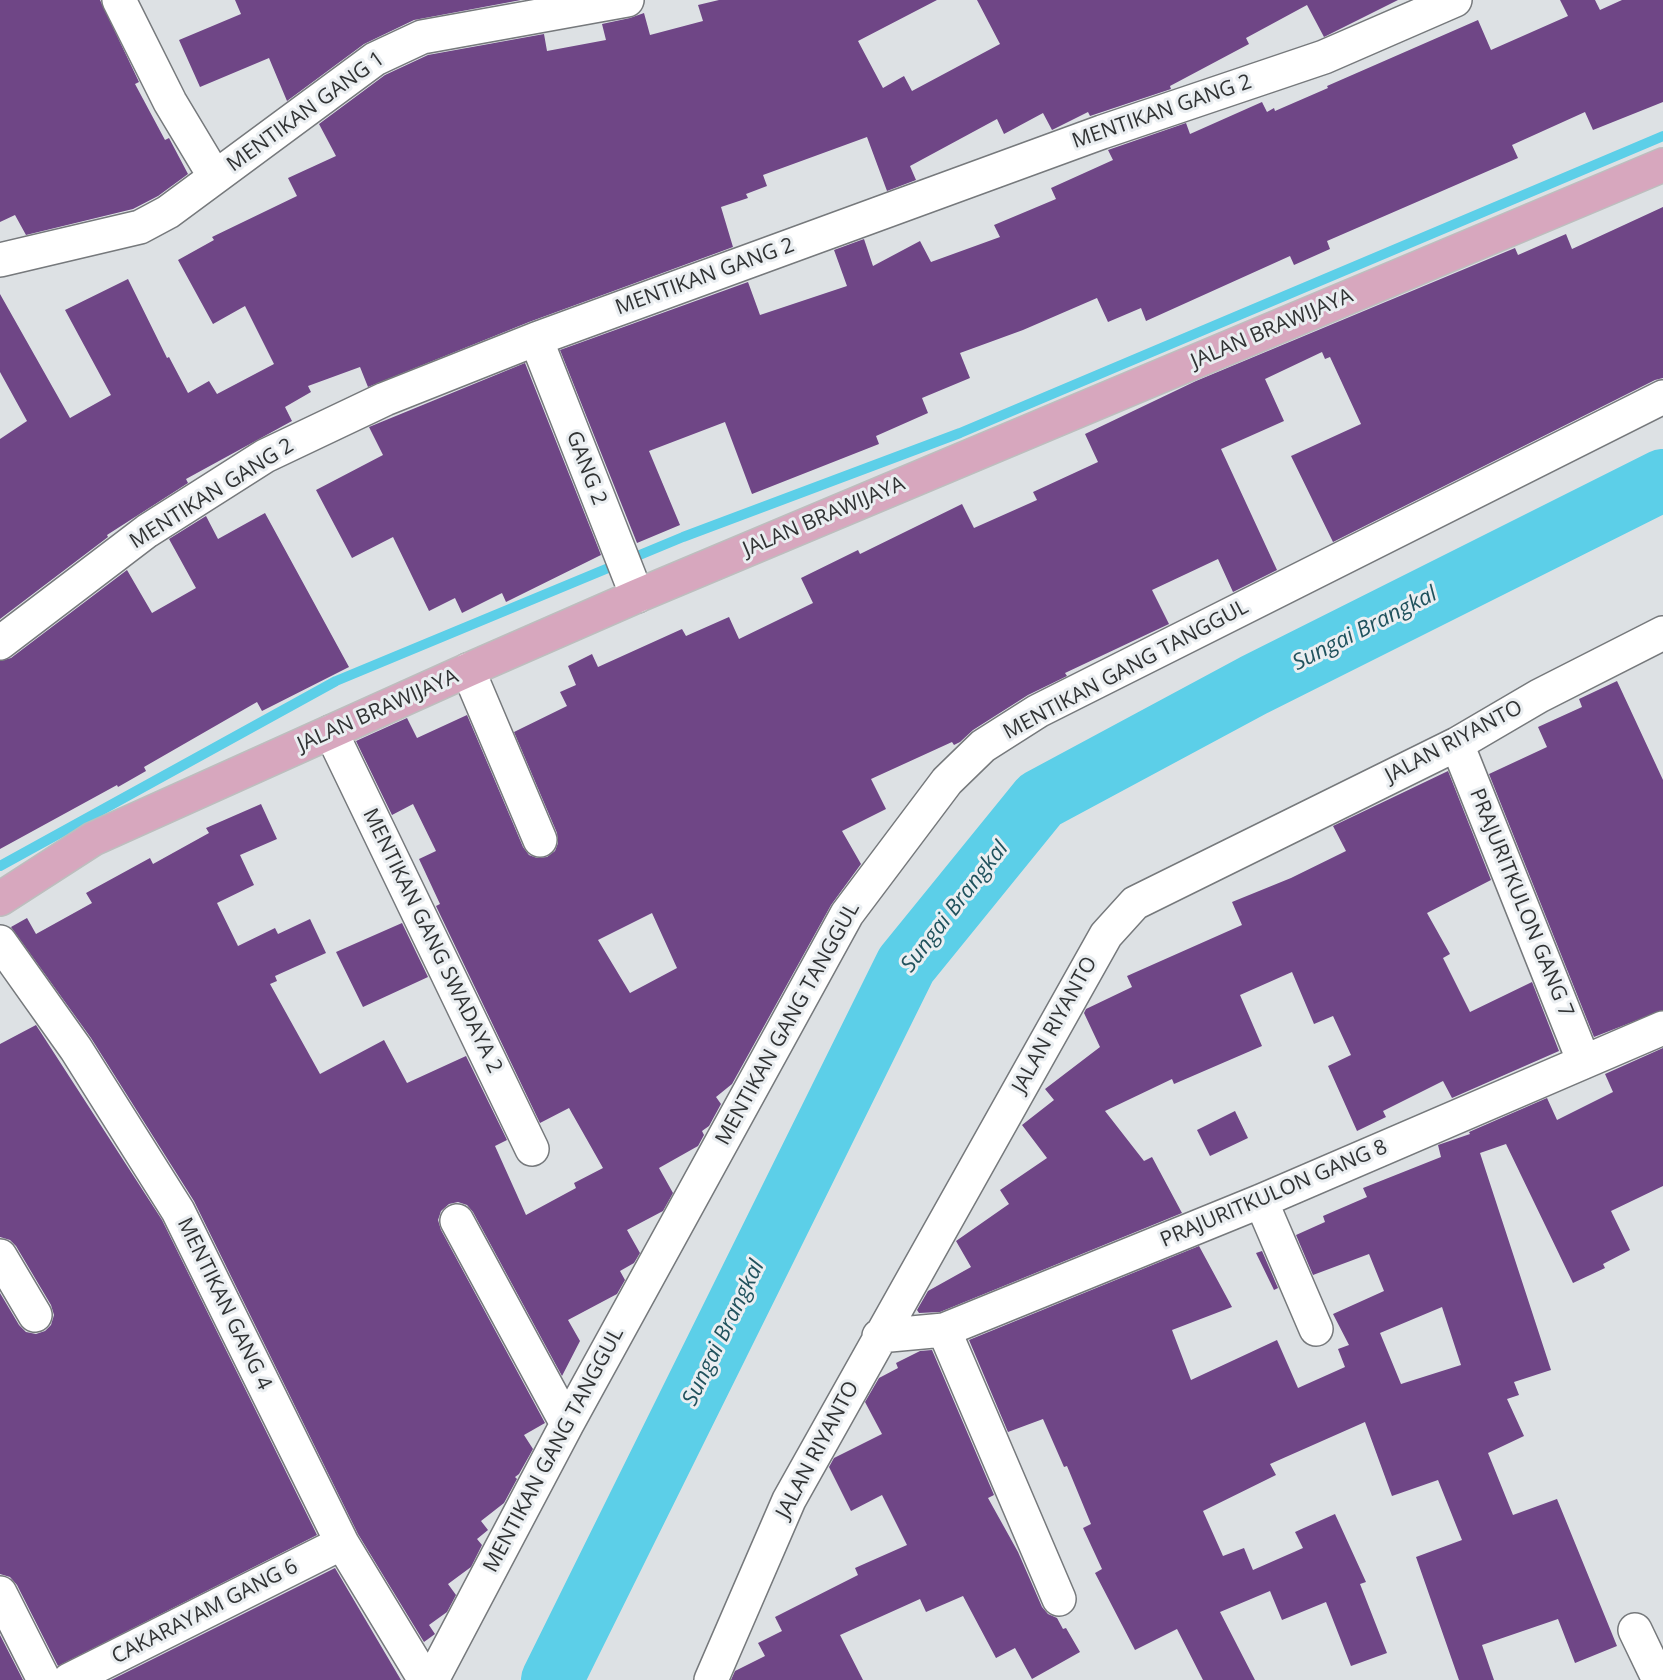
<!DOCTYPE html>
<html>
<head>
<meta charset="utf-8">
<style>
	body { margin:0 }
	canvas { display:block; background:#dde1e4 }
</style>
</head>
<body>
<canvas width="1663" height="1680"></canvas>
<script>
const ctx = document.querySelector('canvas').getContext('2d');
ctx.lineJoin = 'round';
function shape(rows) {
  const path = new Path2D();
  for (const r of rows) {
    path.moveTo(r[0], r[1]);
    for (let i = 2; i < r.length; i += 2) path.lineTo(r[i], r[i + 1]);
  }
  return path;
}
function strokePath(path, color, width, dash) {
  ctx.strokeStyle = color;
  ctx.lineWidth = width;
  ctx.lineCap = dash ? 'butt' : 'round';
  ctx.setLineDash(dash || []);
  ctx.stroke(path);
}
function fill(path, color) {
  ctx.fillStyle = color;
  ctx.fill(path, 'evenodd');
}
function label(font, color, halo, rows, align = 'center') {
  ctx.font = font + ' "Open Sans",sans-serif';
  ctx.lineWidth = 6;
  ctx.setLineDash([]);
  ctx.textBaseline = 'middle';
  ctx.strokeStyle = halo;
  ctx.fillStyle = color;
  for (const [text, x, y, turn = 0] of rows) {
    ctx.save();
    ctx.translate(x, y);
    ctx.rotate((+turn || 0) * Math.PI / 180);
    ctx.textAlign = isNaN(turn) ? turn : align;
    if (halo) ctx.strokeText(text, 0, 0);
    ctx.fillText(text, 0, 0);
    ctx.restore();
  }
}
const stream = shape([
	[0,866,336,681,683,537,960,433,1663,136]
]);
const river = shape([
	[552,1680,906,965,1040,800,1254,685,1663,480]
]);
const building = shape([
	[0,0,100,0,139,82,135,84,165,140,169,138,188,174,158,196,133,209,26,235,15,215,0,222],
	[235,0,521,0,414,20,364,44,287,101,269,58,200,87,179,40,241,14],
	[719,0,937,0,858,41,883,88,904,76,912,91,1000,44,977,0,1398,0,1324,37,1307,5,1246,38,1249,44,1170,86,1171,89,1090,116,1088,112,1052,130,1043,113,1004,134,997,119,910,166,916,180,887,191,867,137,763,175,767,186,746,194,748,198,721,207,733,247,529,322,368,387,360,367,308,386,311,392,285,407,292,421,186,479,188,483,107,535,108,537,0,619,0,439,27,421,0,372,0,294,70,418,111,395,65,310,128,279,167,358,169,357,188,393,209,381,217,394,274,364,245,306,213,324,178,260,214,240,212,237,297,196,288,178,336,156,319,124,385,75,428,55,544,34,547,51,606,40,602,24,630,18,644,13,650,35,703,21,698,5],
	[1560,0,1595,0,1600,10,1622,0,1663,0,1663,102,1593,130,1585,112,1512,145,1518,158,1327,241,1330,249,1294,265,1290,256,1146,321,1141,308,1108,322,1097,298,1023,330,960,353,970,378,922,398,928,413,876,436,879,444,752,494,725,422,649,451,680,525,637,543,560,350,748,282,760,315,847,286,834,250,864,239,873,266,920,241,931,262,1000,237,994,225,1056,199,1051,188,1113,160,1108,150,1186,123,1190,134,1262,102,1267,112,1274,108,1275,111,1328,88,1327,86,1478,20,1491,50,1568,16],
	[1663,207,1663,378,1655,380,1333,542,1291,456,1361,424,1330,357,1325,359,1322,352,1265,379,1284,421,1221,449,1277,570,1233,592,1218,559,1152,590,1169,624,1065,673,1067,676,1028,695,973,730,960,742,954,745,952,742,871,779,886,809,842,831,861,864,831,905,732,1084,716,1097,721,1104,709,1126,702,1131,704,1135,698,1146,659,1168,673,1193,663,1211,627,1230,640,1253,634,1263,620,1271,625,1280,617,1294,568,1320,580,1341,562,1376,473,1212,467,1205,458,1202,449,1204,441,1211,438,1220,441,1230,545,1423,524,1435,533,1449,519,1474,515,1477,517,1479,504,1503,481,1521,488,1530,477,1539,482,1545,471,1567,448,1584,456,1595,447,1612,429,1625,435,1634,424,1642,358,1534,194,1201,91,1038,11,927,27,918,36,934,92,903,86,893,150,858,153,864,209,833,206,828,261,804,277,839,240,855,254,885,217,903,238,946,275,928,278,934,310,919,326,953,275,976,277,981,270,984,320,1074,384,1040,407,1083,466,1056,507,1140,495,1146,526,1215,576,1188,574,1183,603,1168,569,1108,540,1123,436,906,440,904,419,859,436,851,413,804,392,815,356,741,407,718,417,738,467,715,523,847,529,855,537,858,547,857,555,851,558,843,557,833,514,732,567,706,560,692,576,685,568,666,592,654,598,667,682,629,686,636,729,617,739,639,813,603,801,578,858,550,860,554,962,504,974,528,1037,500,1033,492,1098,462,1085,434,1196,381,1515,248,1518,255,1566,234,1572,249],
	[652,913,677,968,630,993,598,940],
	[525,363,601,555,506,602,502,593,462,613,455,598,429,611,393,537,352,558,316,490,383,455,369,427],
	[265,513,349,667,262,711,257,702,144,767,146,771,118,787,117,785,0,849,0,661,11,658,127,570,152,613,196,588,169,539,206,516,218,539],
	[1617,681,1663,780,1663,1010,1594,1037,1489,774,1547,747,1538,727,1582,707,1579,699],
	[1448,771,1491,880,1427,913,1450,954,1443,958,1470,1012,1532,982,1559,1051,1452,1098,1443,1081,1383,1111,1386,1117,1357,1131,1328,1066,1351,1055,1333,1016,1314,1024,1292,972,1240,995,1262,1046,1174,1084,1172,1079,1105,1111,1144,1161,1152,1157,1182,1213,940,1312,919,1313,917,1310,928,1291,971,1267,956,1241,1009,1204,1000,1190,1047,1158,1022,1125,1054,1100,1045,1089,1100,1047,1084,1013,1086,1009,1132,987,1127,976,1242,925,1232,902,1291,878,1346,851,1333,826],
	[402,923,428,977,363,1007,336,952],
	[36,1025,162,1220,317,1535,58,1666,17,1585,10,1577,0,1574,0,1293,19,1325,26,1332,36,1334,45,1331,51,1325,54,1315,51,1305,16,1246,10,1240,0,1237,0,1044],
	[1663,1048,1663,1186,1611,1211,1630,1250,1603,1264,1605,1268,1573,1283,1506,1144,1480,1153,1551,1370,1514,1382,1519,1395,1507,1399,1524,1436,1488,1453,1513,1515,1557,1499,1617,1646,1575,1663,1558,1619,1482,1645,1494,1680,1459,1680,1416,1557,1462,1540,1438,1480,1392,1496,1365,1422,1270,1464,1276,1475,1203,1511,1223,1556,1244,1548,1253,1570,1303,1548,1295,1532,1335,1514,1366,1582,1360,1584,1387,1653,1351,1666,1326,1602,1282,1620,1270,1591,1220,1612,1255,1680,1203,1680,1177,1629,1135,1650,1095,1573,1102,1569,1083,1528,1091,1524,1067,1466,1064,1467,1043,1419,1008,1432,969,1340,1199,1246,1232,1307,1172,1330,1191,1380,1277,1340,1298,1388,1345,1367,1338,1349,1349,1345,1333,1314,1384,1291,1369,1254,1313,1275,1296,1235,1325,1222,1323,1216,1367,1197,1363,1188,1441,1157,1438,1145,1470,1134,1469,1132,1547,1098,1557,1120,1613,1092,1605,1074],
	[1442,1307,1461,1365,1401,1384,1380,1333],
	[1235,1111,1248,1138,1210,1156,1197,1130],
	[1262,1251,1278,1288,1274,1290,1256,1253],
	[932,1350,994,1495,988,1498,1018,1552,1042,1607,1048,1614,1057,1618,1063,1629,1066,1628,1080,1652,1032,1679,1015,1648,996,1658,963,1596,926,1612,920,1599,840,1635,863,1680,731,1680,735,1671,765,1656,758,1643,782,1631,775,1617,858,1575,855,1568,907,1545,882,1495,851,1511,829,1467,834,1458,882,1434,865,1402,879,1378,898,1368,896,1363,920,1351],
	[335,1568,401,1680,111,1680],
	[0,1635,23,1680,0,1680]
]);
const minor = shape([
	[119,0,170,102,215,177],
	[0,260,140,227,168,212,375,59,422,37,627,0],
	[536,339,637,596],
	[0,643,147,531,265,456,385,399,536,339,1102,132,1324,57,1455,0],
	[468,670,540,840],
	[331,732,532,1149],
	[1457,744,1584,1062],
	[0,942,76,1049,178,1211,342,1543,425,1680],
	[1261,1201,1316,1329],
	[457,1221,567,1424],
	[0,1256,35,1315],
	[944,1330,1059,1599],
	[879,1336,944,1330,1261,1201,1663,1028],
	[0,1593,44,1680],
	[1635,1630,1659,1680],
	[69,1680,342,1543],
	[432,1680,567,1424,847,914,947,781,983,746,1038,711,1663,397],
	[711,1680,789,1500,1106,935,1135,903,1457,744,1539,696,1663,633]
]);
const major = shape([
	[0,899,93,839,468,670,637,596,1663,165]
]);
const streetNames = [
	["MENTIKAN GANG 1",306,112,-36],
	["MENTIKAN GANG 2",1162,112,-19],
	["MENTIKAN GANG 2",705,277,-20],
	["JALAN BRAWIJAYA",1272,329,-23],
	["GANG 2",586,468,69],
	["MENTIKAN GANG 2",212,494,-32],
	["JALAN BRAWIJAYA",824,517,-23],
	["MENTIKAN GANG TANGGUL",1126,670,-28],
	["JALAN BRAWIJAYA",378,711,-24],
	["JALAN RIYANTO",1454,742,-28],
	["PRAJURITKULON GANG 7",1521,903,68],
	["MENTIKAN GANG SWADAYA 2",432,941,64],
	["MENTIKAN GANG TANGGUL",788,1024,-61],
	["JALAN RIYANTO",1055,1025,-61],
	["PRAJURITKULON GANG 8",1274,1194,-23],
	["MENTIKAN GANG 4",224,1304,64],
	["MENTIKAN GANG TANGGUL",554,1450,-62],
	["JALAN RIYANTO",818,1450,-62],
	["CAKARAYAM GANG 6",205,1612,-27]
];
const waterNames = [
	["Sungai Brangkal",1365,629,-27],
	["Sungai Brangkal",955,907,-52],
	["Sungai Brangkal",724,1333,-64]
];
strokePath(stream, '#5ccfe8', 10);
strokePath(river, '#5ccfe8', 62);
fill(building, '#6f4686');
strokePath(minor, '#76797c', 36);
strokePath(major, '#bdbebe', 36);
strokePath(minor, '#fff', 33);
strokePath(major, '#d7a7be', 33);
label('21px', '#313334', '#eaeef1', streetNames);
label('italic 22px', '#20525d', '#eaeef1', waterNames);
</script>
</body>
</html>
